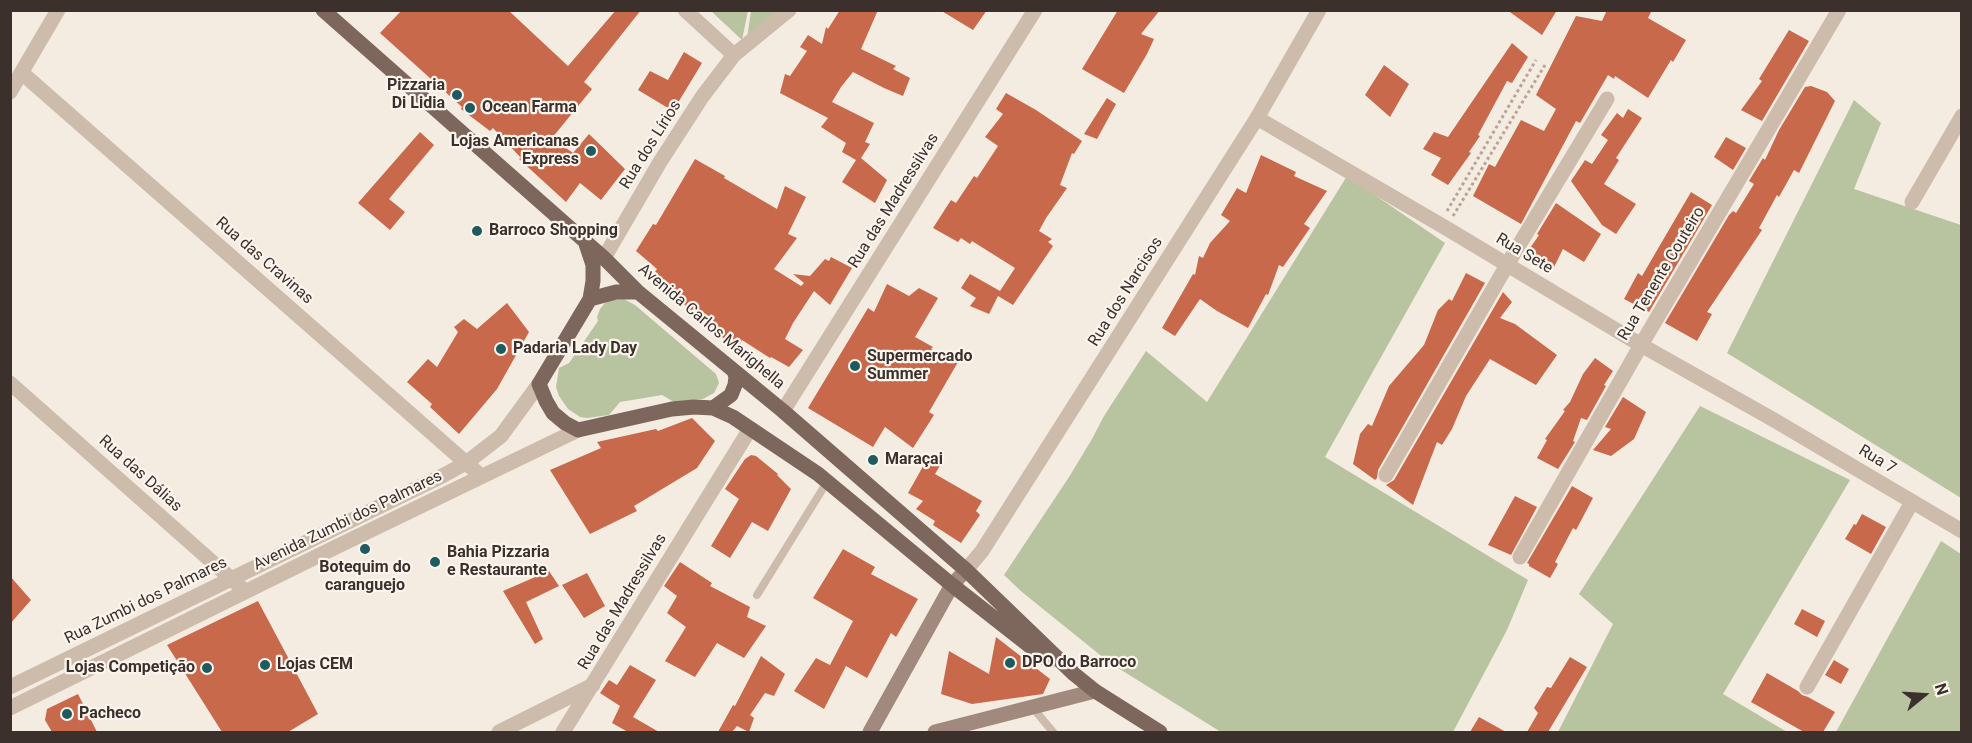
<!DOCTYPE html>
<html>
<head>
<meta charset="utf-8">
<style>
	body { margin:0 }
	#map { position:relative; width:1972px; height:743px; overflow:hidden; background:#f4ebe1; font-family:Roboto,sans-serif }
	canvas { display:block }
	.frame { position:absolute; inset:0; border:12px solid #3b302b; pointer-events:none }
	.north { position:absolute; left:1894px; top:665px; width:60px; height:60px; -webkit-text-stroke:4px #fbf5ee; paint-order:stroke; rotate:72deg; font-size:16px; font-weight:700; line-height:24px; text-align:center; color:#3b302b }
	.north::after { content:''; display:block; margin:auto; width:21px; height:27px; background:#3b302b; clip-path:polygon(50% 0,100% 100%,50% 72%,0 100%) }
</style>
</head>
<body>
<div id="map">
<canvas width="1972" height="743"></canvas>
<div class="frame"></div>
<div class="north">N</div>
</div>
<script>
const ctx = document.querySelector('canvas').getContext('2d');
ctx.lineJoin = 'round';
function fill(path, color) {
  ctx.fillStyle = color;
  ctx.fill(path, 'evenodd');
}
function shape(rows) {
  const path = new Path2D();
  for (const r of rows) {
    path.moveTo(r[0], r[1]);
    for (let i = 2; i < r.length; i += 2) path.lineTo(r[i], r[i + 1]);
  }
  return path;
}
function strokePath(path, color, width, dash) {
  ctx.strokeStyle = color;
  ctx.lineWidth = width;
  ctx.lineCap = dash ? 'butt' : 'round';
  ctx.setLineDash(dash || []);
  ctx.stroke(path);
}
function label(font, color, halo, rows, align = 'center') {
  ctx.font = font + ' Roboto,sans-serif';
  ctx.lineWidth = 4.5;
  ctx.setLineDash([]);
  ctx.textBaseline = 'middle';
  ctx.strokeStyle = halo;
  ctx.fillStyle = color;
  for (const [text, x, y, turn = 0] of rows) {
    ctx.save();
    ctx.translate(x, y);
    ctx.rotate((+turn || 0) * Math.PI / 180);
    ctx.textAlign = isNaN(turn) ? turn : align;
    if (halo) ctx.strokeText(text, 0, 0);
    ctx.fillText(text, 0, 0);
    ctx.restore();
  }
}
const green = shape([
	[711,11,748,11,742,40],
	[751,11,786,11,746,45],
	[1854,100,1881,123,1854,189,1961,225,1961,498,1727,353],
	[1347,176,1445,243,1325,457,1528,580,1507,630,1453,732,1221,732,1110,663,1022,592,1004,575,1069,477,1092,439,1104,416,1146,351,1207,402],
	[624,299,635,305,716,374,719,383,714,393,703,399,674,402,662,395,620,402,609,415,587,418,580,417,568,409,559,396,556,387,559,368,569,363,598,321,597,317,600,309,605,303,611,300],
	[1700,406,1850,480,1723,694,1787,732,1558,732,1613,624,1579,594],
	[1941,541,1961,554,1961,732,1836,732]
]);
const building = shape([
	[402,10,508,10,568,66,616,10,641,10,584,82,592,89,552,138,573,153,589,134,625,169,601,200,580,183,566,202,519,159,521,158,493,128,490,131,461,109,462,107,380,33],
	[840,10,878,10,861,49,896,66,893,69,910,78,903,96,884,88,853,72,841,87,832,102,874,123,865,142,870,144,861,158,887,180,875,203,842,182,856,160,842,152,846,143,821,127,828,118,780,93,785,74,790,76,807,51,800,47,808,35,822,44,826,27,828,29],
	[940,10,987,10,973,30],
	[1118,10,1160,10,1141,34,1154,39,1147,54,1124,93,1082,69],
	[1507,10,1557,10,1542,35],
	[1607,10,1652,10,1648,18,1686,40,1673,62,1671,60,1648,98,1615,76,1614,79,1608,75,1580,123,1576,121,1521,224,1473,196,1489,164,1495,167,1521,120,1544,131,1556,109,1536,95,1576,16,1602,21],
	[1789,30,1809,41,1762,121,1741,110,1762,81,1759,79],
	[1512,43,1528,57,1512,83,1507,81,1478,135,1480,136,1469,152,1471,153,1448,185,1431,175,1441,158,1423,149,1434,132,1448,137],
	[684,52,702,63,673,111,638,90,650,71,668,80],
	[1384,65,1409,84,1390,117,1365,95],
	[1811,86,1827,92,1835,101,1799,173,1794,170,1779,197,1777,195,1759,228,1762,230,1707,312,1712,314,1697,341,1665,323,1729,215,1733,211,1736,213,1754,184,1749,181,1763,158,1765,160,1779,130,1805,87],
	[1006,93,1036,110,1082,141,1074,154,1072,153,1060,185,1067,188,1046,218,1039,231,1052,239,1048,242,1053,246,1013,305,998,296,989,314,970,306,976,298,961,288,970,274,1000,291,1015,268,972,241,970,244,961,238,958,242,933,228,951,200,956,203,974,176,977,178,998,146,985,137,1003,114,996,109],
	[1107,98,1116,104,1097,139,1084,134],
	[1628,109,1642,118,1616,158,1619,160,1604,184,1636,204,1616,234,1602,225,1571,181,1585,160,1592,164,1608,140,1601,135,1617,113,1623,118],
	[420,132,434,145,389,199,405,212,390,230,358,203],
	[1726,137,1746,148,1733,170,1714,157],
	[1261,155,1296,172,1294,176,1327,191,1304,224,1310,228,1283,267,1279,265,1268,295,1266,294,1248,328,1217,311,1200,299,1175,336,1162,328,1193,274,1195,275,1199,256,1203,258,1210,243,1230,221,1221,215,1237,188,1246,193],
	[695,159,725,176,724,178,777,209,785,186,806,197,788,234,797,238,774,269,801,286,804,283,793,274,810,276,825,259,829,261,831,257,852,268,830,305,814,291,793,323,785,339,803,350,789,367,771,357,770,358,742,340,737,350,658,282,653,275,657,269,636,251,653,224,656,225],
	[1691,192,1712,205,1649,312,1624,299,1638,273,1642,276],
	[1556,203,1601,234,1584,262,1563,249,1552,271,1526,254,1539,235,1537,234],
	[1466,273,1485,283,1378,470,1377,478,1375,480,1353,464,1360,434,1368,424,1372,426,1389,386,1424,345,1438,310,1449,299,1452,301],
	[887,284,909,296,919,288,938,298,915,337,933,347,931,349,958,362,929,412,934,415,913,448,885,427,873,447,808,408,868,308,874,312],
	[1503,292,1512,302,1500,318,1515,324,1557,355,1536,385,1490,359,1466,396,1452,429,1442,445,1437,442,1413,505,1386,485,1394,480],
	[507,303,529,332,497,389,459,434,430,407,432,404,407,382,428,359,437,367,458,332,454,327,464,319,477,329],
	[1595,358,1613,371,1604,385,1606,386,1587,420,1581,418,1573,441,1575,442,1558,469,1537,458,1547,440,1545,439,1565,411,1563,410,1570,402,1583,374],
	[1623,397,1646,412,1634,439,1611,456,1593,450,1611,429,1605,427],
	[692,418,715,441,697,468,634,506,637,511,590,534,550,470,601,448,597,442,656,429,658,431],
	[930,454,944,459,935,474,982,501,976,511,980,515,961,543,933,525,935,521,916,509,923,501,908,493],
	[751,455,756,456,778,474,777,475,791,489,768,531,752,522,730,558,711,546,739,499,725,489,745,459],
	[1572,486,1593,498,1576,530,1573,528,1555,562,1558,564,1550,578,1529,566,1529,564,1527,563],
	[1515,496,1537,507,1511,555,1488,545],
	[1862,514,1886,527,1871,554,1845,539,1854,524,1856,525],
	[843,549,875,567,871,574,918,599,896,637,891,633,867,678,846,666,824,709,794,691,816,658,830,665,853,621,813,598],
	[680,562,712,583,710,586,750,607,747,617,766,626,744,658,717,643,695,677,665,661,686,627,667,613,677,596,664,586],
	[549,571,559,586,526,602,543,639,535,644,503,591],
	[587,573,605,606,584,618,562,585],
	[10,576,31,600,10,624],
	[258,601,318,714,288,732,222,732,167,645],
	[1802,609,1825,621,1817,637,1794,624],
	[996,637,1050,679,1043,694,972,704,941,694,949,651,989,674],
	[761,656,785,674,774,696,765,693,750,715,754,718,749,732,737,726,732,732,718,732,733,705,735,706],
	[1570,657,1587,667,1548,732,1527,732,1538,713,1534,708,1547,687,1551,688],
	[1834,660,1849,669,1841,684,1825,675],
	[630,665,656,680,633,717,659,732,628,732,612,723,620,706,600,693,609,680,617,685],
	[1767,673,1798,691,1802,695,1808,697,1835,712,1823,732,1804,732,1751,702],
	[78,694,97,732,52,732,45,720,47,709],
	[1479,717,1506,732,1470,732]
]);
const path = shape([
	[1447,211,1536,60],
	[1453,216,1545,65]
]);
const service = shape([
	[757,595,827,482],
	[1033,708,1053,732]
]);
const minor = shape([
	[685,10,734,55,789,10],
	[22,73,481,476],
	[1257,118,1446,228,1641,345,1774,420,1962,531],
	[1912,202,1962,116],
	[604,258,660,162,702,97,734,55],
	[10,383,245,591],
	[783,411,1035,10],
	[1386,475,1507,265,1607,99],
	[1520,557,1641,345,1839,10],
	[1807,687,1912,502],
	[499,732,593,685],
	[563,732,750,429]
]);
const tertiary = shape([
	[10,92,58,10],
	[966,570,982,551,1257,118,1319,10],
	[10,687,444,475,466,463,501,436,539,384],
	[10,708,338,546,578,430]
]);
const secondary = shape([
	[870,732,952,585,966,570],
	[935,732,1095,691]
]);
const primary = shape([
	[323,10,604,258,638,292,783,411,966,570,1074,674,1095,691,1160,732],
	[586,244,593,265,593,281,590,299,539,384,546,401,553,413,565,423,578,430,672,409,694,407,713,408,733,417,818,474,952,585,1049,661],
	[590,299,616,292,638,292],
	[713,408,731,395,735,385,736,377,734,371]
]);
const markers = [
	[457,95,6,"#1f5a5e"],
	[470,108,6,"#1f5a5e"],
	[591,151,6,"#1f5a5e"],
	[477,231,6,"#1f5a5e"],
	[501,349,6,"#1f5a5e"],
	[855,366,6,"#1f5a5e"],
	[873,460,6,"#1f5a5e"],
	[365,549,6,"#1f5a5e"],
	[435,562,6,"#1f5a5e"],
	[1010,663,6,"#1f5a5e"],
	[265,665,6,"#1f5a5e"],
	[207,668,6,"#1f5a5e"],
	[67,714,6,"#1f5a5e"]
];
const poiNames = [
	["Pizzaria",445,86,"right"],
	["Di Lidia",445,104,"right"],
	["Ocean Farma",482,108],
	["Lojas Americanas",579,142,"right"],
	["Express",579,160,"right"],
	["Barroco Shopping",489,231],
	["Padaria Lady Day",513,349],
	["Supermercado",867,357],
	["Summer",867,375],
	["Maraçai",885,460],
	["Bahia Pizzaria",447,553],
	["e Restaurante",447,571],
	["Botequim do",365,568,"center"],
	["caranguejo",365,586,"center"],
	["DPO do Barroco",1022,663],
	["Lojas CEM",277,665],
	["Lojas Competição",195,668,"right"],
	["Pacheco",79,714]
];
const streetNames = [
	["Rua dos Lírios",651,145,-58],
	["Rua das Madressilvas",894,201,-58],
	["Rua Sete",1524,254,31],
	["Rua das Cravinas",264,261,41],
	["Rua Tenente Couteiro",1662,274,-59],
	["Rua dos Narcisos",1126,292,-58],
	["Avenida Carlos Marighella",711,327,40],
	["Rua 7",1877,460,31],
	["Rua das Dálias",140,474,42],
	["Avenida Zumbi dos Palmares",348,521,-26],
	["Rua Zumbi dos Palmares",146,601,-26],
	["Rua das Madressilvas",623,602,-59]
];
fill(green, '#b8c4a0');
fill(building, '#c8694b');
strokePath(path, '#b9a596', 3, [3, 3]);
strokePath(service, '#cdbbac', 8);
strokePath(minor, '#cdbbac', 15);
strokePath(tertiary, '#cdbbac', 15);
strokePath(secondary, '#a18a7d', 15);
strokePath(primary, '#7d675c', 15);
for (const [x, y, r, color] of markers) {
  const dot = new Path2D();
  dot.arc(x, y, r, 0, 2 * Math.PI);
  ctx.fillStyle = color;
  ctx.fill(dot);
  strokePath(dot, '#fbf5ee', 2);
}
label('bold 16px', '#3b302b', '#fbf5ee', poiNames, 'left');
label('16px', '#3b302b', '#fbf5ee', streetNames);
</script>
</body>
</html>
